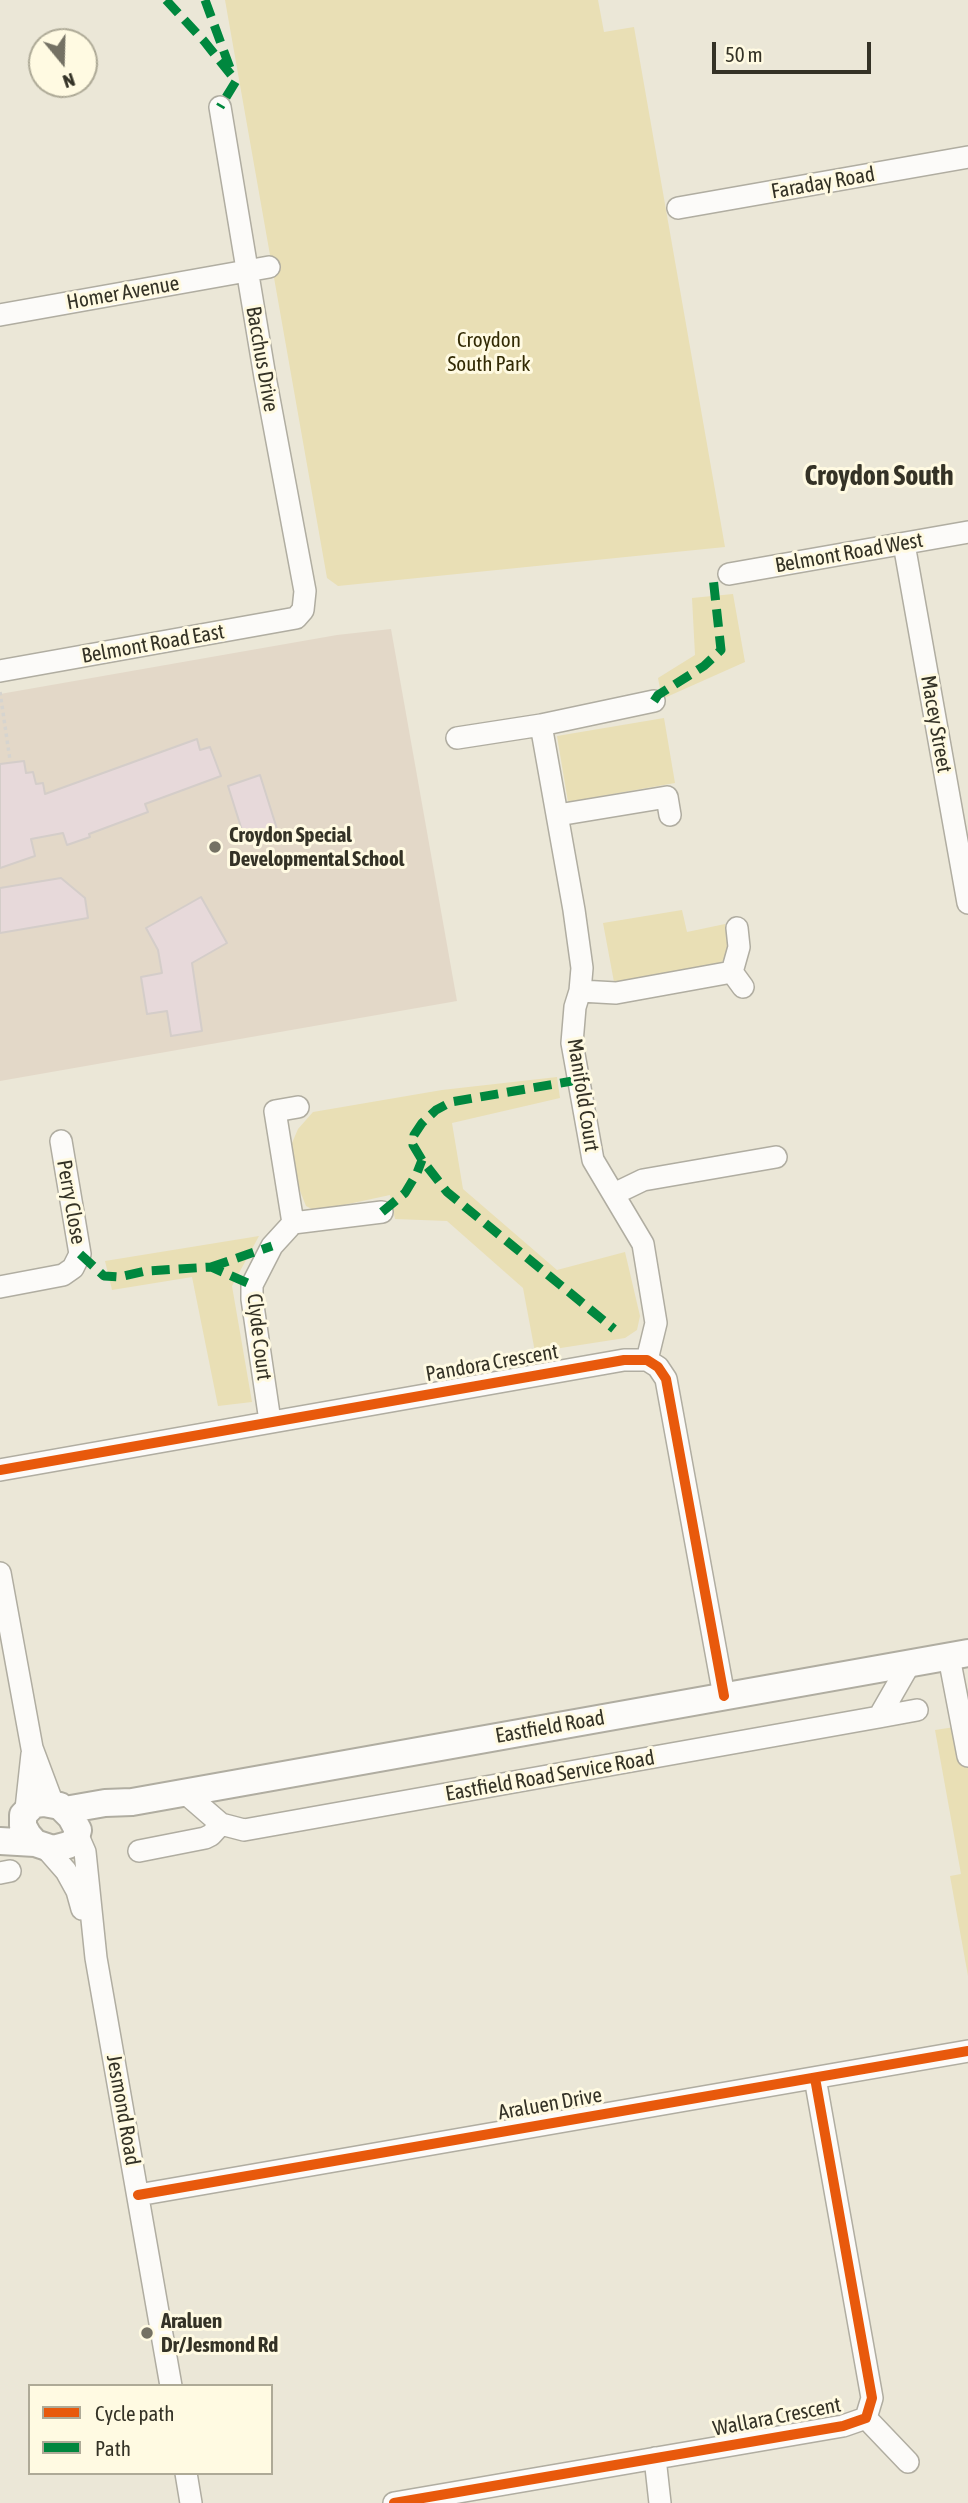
<!DOCTYPE html>
<html>
<head>
<meta charset="utf-8">
<style>
	body { margin:0 }
	#map { position:relative; width:968px; height:2503px; overflow:hidden; background:#ebe7d7; font-family:"Asap Condensed",sans-serif }
	canvas { display:block }
	.legend { position:absolute; left:28px; top:2384px; width:245px; height:91px; box-sizing:border-box; background:#fffae2; border:2px solid #aeaa97; margin:0; padding:9px 12px; list-style:none; font-size:21px; color:#343226 }
	.legend li { display:flex; align-items:center; gap:14px; height:35px }
	.legend b { width:35px; border:2px solid #aeaa97 }
	.north { position:absolute; left:28px; top:28px; width:70px; height:70px; box-sizing:border-box; background:#fffae2; border:2px solid #aeaa97; border-radius:50%; rotate:161deg; font-size:19px; font-weight:700; line-height:28px; text-align:center; color:#343226 }
	.north::after { content:''; display:block; margin:auto; width:24px; height:32px; background:#747164; clip-path:polygon(50% 0,100% 100%,50% 72%,0 100%) }
	.scale { position:absolute; left:712px; top:42px; width:159px; height:32px; box-sizing:border-box; border:4px solid #343226; border-top:0; padding-left:9px; font-size:21px; line-height:24px; white-space:nowrap; color:#343226; -webkit-text-stroke:5px #fffae2; paint-order:stroke }
</style>
</head>
<body>
<div id="map">
<canvas width="968" height="2503"></canvas>
<ul class="legend">
<li><b style="height:9px;background:#e8590c"></b>Cycle path</li>
<li><b style="height:9px;background:#00873e"></b>Path</li>
</ul>
<div class="north">N</div>
<div class="scale">50 m</div>
</div>
<script>
const ctx = document.querySelector('canvas').getContext('2d');
ctx.lineJoin = 'round';
function fill(path, color) {
  ctx.fillStyle = color;
  ctx.fill(path, 'evenodd');
}
function shape(rows) {
  const path = new Path2D();
  for (const r of rows) {
    path.moveTo(r[0], r[1]);
    for (let i = 2; i < r.length; i += 2) path.lineTo(r[i], r[i + 1]);
  }
  return path;
}
function strokePath(path, color, width, dash) {
  ctx.strokeStyle = color;
  ctx.lineWidth = width;
  ctx.lineCap = dash ? 'butt' : 'round';
  ctx.setLineDash(dash || []);
  ctx.stroke(path);
}
function label(font, color, halo, rows, align = 'center') {
  ctx.font = font + ' "Asap Condensed",sans-serif';
  ctx.lineWidth = 6;
  ctx.setLineDash([]);
  ctx.textBaseline = 'middle';
  ctx.strokeStyle = halo;
  ctx.fillStyle = color;
  for (const [text, x, y, turn = 0] of rows) {
    ctx.save();
    ctx.translate(x, y);
    ctx.rotate((+turn || 0) * Math.PI / 180);
    ctx.textAlign = isNaN(turn) ? turn : align;
    if (halo) ctx.strokeText(text, 0, 0);
    ctx.fillText(text, 0, 0);
    ctx.restore();
  }
}
const education = shape([
	[391,629,457,1001,0,1081,0,694,337,635]
]);
const green = shape([
	[225,0,598,0,604,32,634,27,725,547,338,586,327,578],
	[733,594,745,662,662,699,658,678,695,655,692,598],
	[664,718,675,783,568,802,557,736],
	[682,910,687,932,725,924,731,950,726,959,720,963,614,982,603,923],
	[557,1077,560,1098,452,1123,463,1189,557,1270,625,1252,640,1316,637,1330,625,1338,535,1352,523,1288,447,1221,395,1219,390,1195,316,1211,306,1206,295,1178,292,1143,298,1129,313,1112,442,1090],
	[259,1236,232,1286,252,1402,218,1406,192,1277,112,1290,105,1261],
	[968,1725,968,1976,950,1876,961,1874,935,1730]
]);
const building = shape([
	[197,739,200,750,210,747,221,776,145,804,148,812,89,834,90,837,67,845,63,833,31,839,35,856,0,868,0,764,24,761,26,773,33,772,36,784,43,783,45,794,197,739],
	[260,775,277,829,245,840,228,786,260,775],
	[61,878,85,898,88,918,0,933,0,888,61,878],
	[201,897,227,943,192,963,202,1031,171,1036,167,1011,147,1014,141,977,162,973,158,950,146,928,201,897]
]);
const path = shape([
	[0,692,10,760]
]);
const minor = shape([
	[678,208,968,157],
	[0,315,269,267],
	[904,544,968,903],
	[729,574,968,532],
	[0,671,296,618,303,610,305,591,265,377,220,107],
	[541,725,574,910,582,968,580,991,575,1007,572,1043,593,1160,643,1244,656,1323,647,1360],
	[457,738,541,725,654,701],
	[558,815,667,797,670,815],
	[737,928,739,947,732,972,743,987],
	[580,991,616,993,732,972],
	[614,1194,643,1180,776,1157],
	[293,1223,382,1212],
	[0,1287,63,1275,73,1268,80,1254,61,1141],
	[270,1421,252,1299,252,1285,272,1246,293,1223,275,1111,298,1107],
	[0,1470,624,1360,647,1360,658,1367,666,1379,724,1696],
	[0,1573,32,1748,53,1804],
	[949,1657,968,1756],
	[879,1717,917,1710],
	[184,1792,221,1824,244,1830,879,1717,910,1663],
	[26,1809,32,1754],
	[78,1836,85,1852,96,1958,171,2386],
	[45,1847,66,1871,77,1891,82,1909],
	[139,1851,205,1838,211,1835,221,1824],
	[0,1873,10,1871],
	[138,2195,968,2051],
	[866,2418,908,2462],
	[655,2458,660,2503],
	[186,2473,191,2503],
	[394,2503,843,2426,866,2418,872,2398,815,2078]
]);
const major = shape([
	[44,1803,60,1806,71,1817,78,1830,75,1841,68,1845,53,1849,35,1843,28,1835,23,1826,23,1815,34,1804,44,1803],
	[65,1810,105,1803,132,1802,968,1653],
	[0,1841,35,1843]
]);
const quiet = shape([
	[166,0,204,41,236,81,220,107],
	[205,0,230,68],
	[654,701,658,695,704,666,721,650,713,577],
	[578,1080,451,1102,436,1110,422,1123,414,1135,413,1145,422,1160,447,1192,614,1329],
	[382,1212,405,1193,417,1173,422,1160],
	[80,1254,104,1276,119,1277,146,1271,211,1267,252,1285],
	[211,1267,272,1246]
]);
const cycleway = shape([
	[0,1470,624,1360,647,1360,658,1367,666,1379,724,1696],
	[138,2195,968,2051],
	[394,2503,843,2426,866,2418,872,2398,815,2078]
]);
const markers = [
	[215,847,7,"#747164"],
	[147,2333,7,"#747164"]
];
const streetNames = [
	["Faraday Road",823,183,-10],
	["Homer Avenue",123,293,-10],
	["Bacchus Drive",262,359,80],
	["Belmont Road West",849,553,-10],
	["Belmont Road East",153,644,-10],
	["Macey Street",936,724,80],
	["Manifold Court",583,1095,81],
	["Perry Close",71,1202,80],
	["Clyde Court",259,1337,83],
	["Pandora Crescent",492,1363,-10],
	["Eastfield Road",550,1727,-10],
	["Eastfield Road Service Road",550,1776,-10],
	["Araluen Drive",550,2104,-10],
	["Jesmond Road",123,2110,80],
	["Wallara Crescent",777,2417,-11]
];
const parkNames = [
	["Croydon",489,340],
	["South Park",489,364]
];
const poiNames = [
	["Croydon Special",229,835],
	["Developmental School",229,859],
	["Araluen",161,2321],
	["Dr/Jesmond Rd",161,2345]
];
const districtNames = [
	["Croydon South",879,476]
];
fill(education, '#e3d8c8');
fill(green, '#e9dfb5');
fill(building, '#e7d9da');
strokePath(building, '#d4cdc9', 2);
strokePath(minor, '#b0ada1', 24);
strokePath(major, '#b0ada1', 30);
strokePath(path, '#d6d4cf', 3.5, [3.5, 3.5]);
strokePath(minor, '#fcfbf9', 21);
strokePath(major, '#fcfbf9', 26);
strokePath(quiet, '#00873e', 9, [18, 9]);
strokePath(cycleway, '#e8590c', 10);
for (const [x, y, r, color] of markers) {
  const dot = new Path2D();
  dot.arc(x, y, r, 0, 2 * Math.PI);
  ctx.fillStyle = color;
  ctx.fill(dot);
  strokePath(dot, '#fffae2', 2.5);
}
label('21px', '#343226', '#fffae2', streetNames);
label('21px', '#322a04', '#fffae2', parkNames);
label('bold 21px', '#343226', '#fffae2', poiNames, 'left');
label('bold 28px', '#343226', '#fffae2', districtNames);
</script>
</body>
</html>
